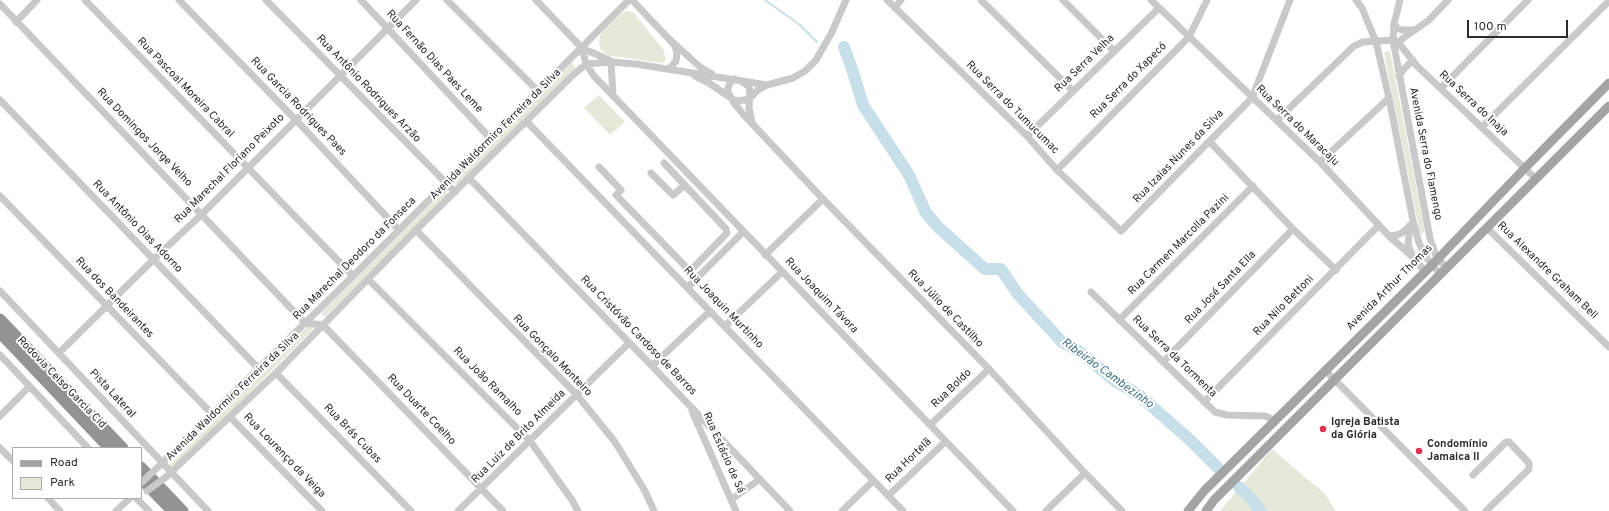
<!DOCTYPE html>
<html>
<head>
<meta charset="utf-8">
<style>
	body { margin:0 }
	#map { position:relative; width:1609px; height:511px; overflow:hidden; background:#fff; font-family:Overpass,sans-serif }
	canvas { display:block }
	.legend { position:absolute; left:12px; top:447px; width:130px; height:52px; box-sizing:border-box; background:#fff; border:1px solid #ababab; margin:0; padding:5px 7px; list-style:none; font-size:12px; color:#2c2c2c }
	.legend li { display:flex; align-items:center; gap:8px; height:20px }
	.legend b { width:20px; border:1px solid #ababab }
	.scale { position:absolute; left:1467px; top:20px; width:101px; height:18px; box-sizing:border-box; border:2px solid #2c2c2c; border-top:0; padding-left:5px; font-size:12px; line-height:14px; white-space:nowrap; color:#2c2c2c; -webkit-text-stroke:3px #fff; paint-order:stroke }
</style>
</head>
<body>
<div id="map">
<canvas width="1609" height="511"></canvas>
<ul class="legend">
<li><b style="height:5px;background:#a4a4a4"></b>Road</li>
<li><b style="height:11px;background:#e4e9da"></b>Park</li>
</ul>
<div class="scale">100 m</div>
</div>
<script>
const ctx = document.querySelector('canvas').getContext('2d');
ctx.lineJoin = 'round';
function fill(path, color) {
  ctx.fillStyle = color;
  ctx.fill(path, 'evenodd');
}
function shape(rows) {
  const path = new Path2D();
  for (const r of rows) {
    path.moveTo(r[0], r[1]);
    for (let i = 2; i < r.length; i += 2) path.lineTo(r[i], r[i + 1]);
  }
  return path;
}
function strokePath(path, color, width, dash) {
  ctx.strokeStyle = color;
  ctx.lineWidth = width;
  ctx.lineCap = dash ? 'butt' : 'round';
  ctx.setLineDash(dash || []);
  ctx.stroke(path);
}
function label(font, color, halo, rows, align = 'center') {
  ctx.font = font + ' Overpass,sans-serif';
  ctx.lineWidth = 4;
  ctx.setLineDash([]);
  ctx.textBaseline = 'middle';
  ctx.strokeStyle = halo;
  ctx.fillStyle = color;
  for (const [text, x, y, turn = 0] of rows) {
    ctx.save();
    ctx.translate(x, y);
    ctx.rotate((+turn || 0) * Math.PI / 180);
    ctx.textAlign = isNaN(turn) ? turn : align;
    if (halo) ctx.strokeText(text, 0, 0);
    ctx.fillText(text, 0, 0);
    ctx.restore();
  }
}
const green = shape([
	[626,11,633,12,663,49,666,59,664,62,660,63,607,55,601,50,599,44,600,36,605,29,621,14],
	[1387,51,1390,52,1425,232,1420,234,1384,53],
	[571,63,574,64,575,68,459,184,455,185,454,180],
	[599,95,625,122,610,135,584,108],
	[445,190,448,194,326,316,322,315,322,312,443,191],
	[308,326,313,327,312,330,175,468,172,468,170,465],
	[1272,449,1324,493,1336,511,1220,511]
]);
const stream = shape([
	[765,0,800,25,817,42]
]);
const river = shape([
	[844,47,853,72,863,105,909,175,926,213,938,227,985,269,1001,269,1017,293,1062,342,1080,352,1115,381,1139,395,1190,440,1219,469],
	[1239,487,1251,498,1260,511]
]);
const minor = shape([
	[85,0,353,276],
	[179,0,296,120,399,230],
	[266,0,455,192],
	[361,0,491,139],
	[447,0,539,92],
	[536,0,582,48,611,61],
	[632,0,668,38],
	[887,0,1027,136,1057,170,1121,231,1252,98,1290,0],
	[981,0,1073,91],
	[1063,0,1113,50],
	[1151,0,1320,162,1389,236,1414,258,1425,272],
	[1356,0,1362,8,1376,42,1389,98,1413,221,1419,243,1425,256,1440,274],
	[1400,0,1394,24,1393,40,1430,238,1437,259,1447,267],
	[0,4,305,323,323,325,503,511],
	[895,7,901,0],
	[16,22,37,0],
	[1394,24,1397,28,1402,30,1414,30],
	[1398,42,1417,66,1536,179],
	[582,48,586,64,594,76,1013,511],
	[611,62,613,96],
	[669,69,676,61,677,53,675,46,668,38,700,67,712,74],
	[695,76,709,83,734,100,738,101,749,99,758,90,767,85,793,78,805,71,816,60,832,32,846,0],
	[1399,76,1403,70,1413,60],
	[735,79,730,83,728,88,728,92,734,103,743,114,823,199,989,369,1085,473,1122,511],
	[741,81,748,86,750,90,749,108,752,122],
	[1441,88,1528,0],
	[0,100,259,369],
	[1277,120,1354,46,1363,42,1393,40,1398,42,1429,20,1448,0],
	[527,122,903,511],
	[1482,127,1609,1],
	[1027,136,1159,8],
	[1210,142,1293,229,1336,270],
	[1320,162,1389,98],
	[599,167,621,190,616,195,687,268,690,269,694,267,727,233,726,229,664,163],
	[1057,170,1189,37,1207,0],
	[651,173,673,195,685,185],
	[469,178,652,366,790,511],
	[0,196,213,415],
	[1410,225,1408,245,1412,254],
	[1487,228,1609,347],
	[416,230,577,395,615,442,645,491,654,511],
	[1389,236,1397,235,1402,233,1410,226],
	[765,255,823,199],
	[368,279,530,441,572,500,578,511],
	[688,287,743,232],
	[0,291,208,511],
	[1091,292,1215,412,1227,415,1265,416,1274,420],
	[1119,320,1253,186],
	[725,326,782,272],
	[59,353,153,260,202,214,416,0],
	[0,355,88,448],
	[1163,362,1293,229],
	[652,366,710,311],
	[1325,370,1465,511],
	[276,373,411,511],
	[1204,402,1379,225],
	[692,411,736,511],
	[0,416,29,387],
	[230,417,322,511],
	[930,425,989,369],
	[0,448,13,461],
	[158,467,353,276,629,0],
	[1473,475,1506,442,1509,442,1529,463,1529,469,1486,511],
	[166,477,276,373,416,230,573,75,586,64,611,62,636,64,767,85],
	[888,496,945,442],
	[48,498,60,511],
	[136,498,149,511],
	[732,499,760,479],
	[116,511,130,498],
	[458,511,629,343],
	[842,511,873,481],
	[1046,511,1085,473]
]);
const major = shape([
	[1188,511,1204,491,1432,265,1525,168,1609,83],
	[1206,511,1214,500,1609,106]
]);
const highway = shape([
	[0,319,123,448],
	[0,333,109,448],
	[141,467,183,511],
	[141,479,172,511]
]);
const minorBridge = shape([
	[141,483,158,467],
	[147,491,166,477]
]);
const markers = [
	[1323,429,4,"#da3755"],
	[1419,451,4,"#da3755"]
];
const streetNames = [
	["Rua Fernão Dias Paes Leme",434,62,47],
	["Rua Serra Velha",1085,64,-44],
	["Rua Serra do Xapecó",1129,81,-45],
	["Rua Pascoal Moreira Cabral",185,88,46],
	["Rua Antônio Rodrigues Arzão",368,89,46],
	["Rua Serra do Inaja",1473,104,43],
	["Rua Garcia Rodrigues Paes",298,107,46],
	["Rua Serra do Tumucumac",1012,108,45],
	["Rua Serra do Maracaju",1297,126,44],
	["Avenida Waldormiro Ferreira da Silva",496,135,-45],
	["Rua Domingos Jorge Velho",144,138,46],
	["Avenida Serra do Flamengo",1425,154,79],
	["Rua Izaias Nunes da Silva",1179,157,-46],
	["Rua Marechal Floriano Peixoto",230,169,-45],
	["Rua Antônio Dias Adorno",137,227,46],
	["Rua Carmen Marcolla Pazini",1179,245,-45],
	["Rua Marechal Deodoro da Fonseca",355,259,-45],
	["Rua Alexandre Graham Bell",1547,271,44],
	["Rua José Santa Ella",1221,288,-46],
	["Avenida Arthur Thomas",1390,288,-45],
	["Rua Joaquim Távora",821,296,46],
	["Rua dos Bandeirantes",114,298,46],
	["Rua Nilo Bettoni",1284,306,-45],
	["Rua Joaquin Murtinho",723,308,46],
	["Rua Júlio de Castilho",945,309,46],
	["Rua Cristóvão Cardoso de Barros",638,336,46],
	["Rua Gonçalo Monteiro",552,356,46],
	["Rua Serra da Tormenta",1174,357,44],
	["Rua João Ramalho",487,382,45],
	["Rodovia Celso Garcia Cid",61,383,46],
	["Rua Boldo",952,389,-44],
	["Pista Lateral",112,394,47],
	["Avenida Waldormiro Ferreira da Silva",233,397,-44],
	["Rua Duarte Coelho",421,410,46],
	["Rua Brás Cubas",352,434,46],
	["Rua Luiz de Brito Almeida",519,437,-45],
	["Rua Estácio de Sá",723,453,66],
	["Rua Lourenço da Veiga",284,456,46],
	["Rua Hortelã",909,461,-44]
];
const poiNames = [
	["Igreja Batista",1331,423],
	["da Glória",1331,436],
	["Condomínio",1427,445],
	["Jamaica II",1427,458]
];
const waterNames = [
	["Ribeirão Cambezinho",1107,374,36]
];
fill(green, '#e4e9da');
strokePath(stream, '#c7dfe8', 2);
strokePath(river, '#c7dfe8', 12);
strokePath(minor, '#c9c9c9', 7);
strokePath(major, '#a4a4a4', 9);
strokePath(highway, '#939393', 11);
strokePath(minorBridge, '#c9c9c9', 7);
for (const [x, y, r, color] of markers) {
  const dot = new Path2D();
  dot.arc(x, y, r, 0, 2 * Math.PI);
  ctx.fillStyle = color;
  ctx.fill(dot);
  strokePath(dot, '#fff', 1.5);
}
label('11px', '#2c2c2c', '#fff', streetNames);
label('bold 11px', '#2c2c2c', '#fff', poiNames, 'left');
label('italic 12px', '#407488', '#fff', waterNames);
</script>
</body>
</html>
